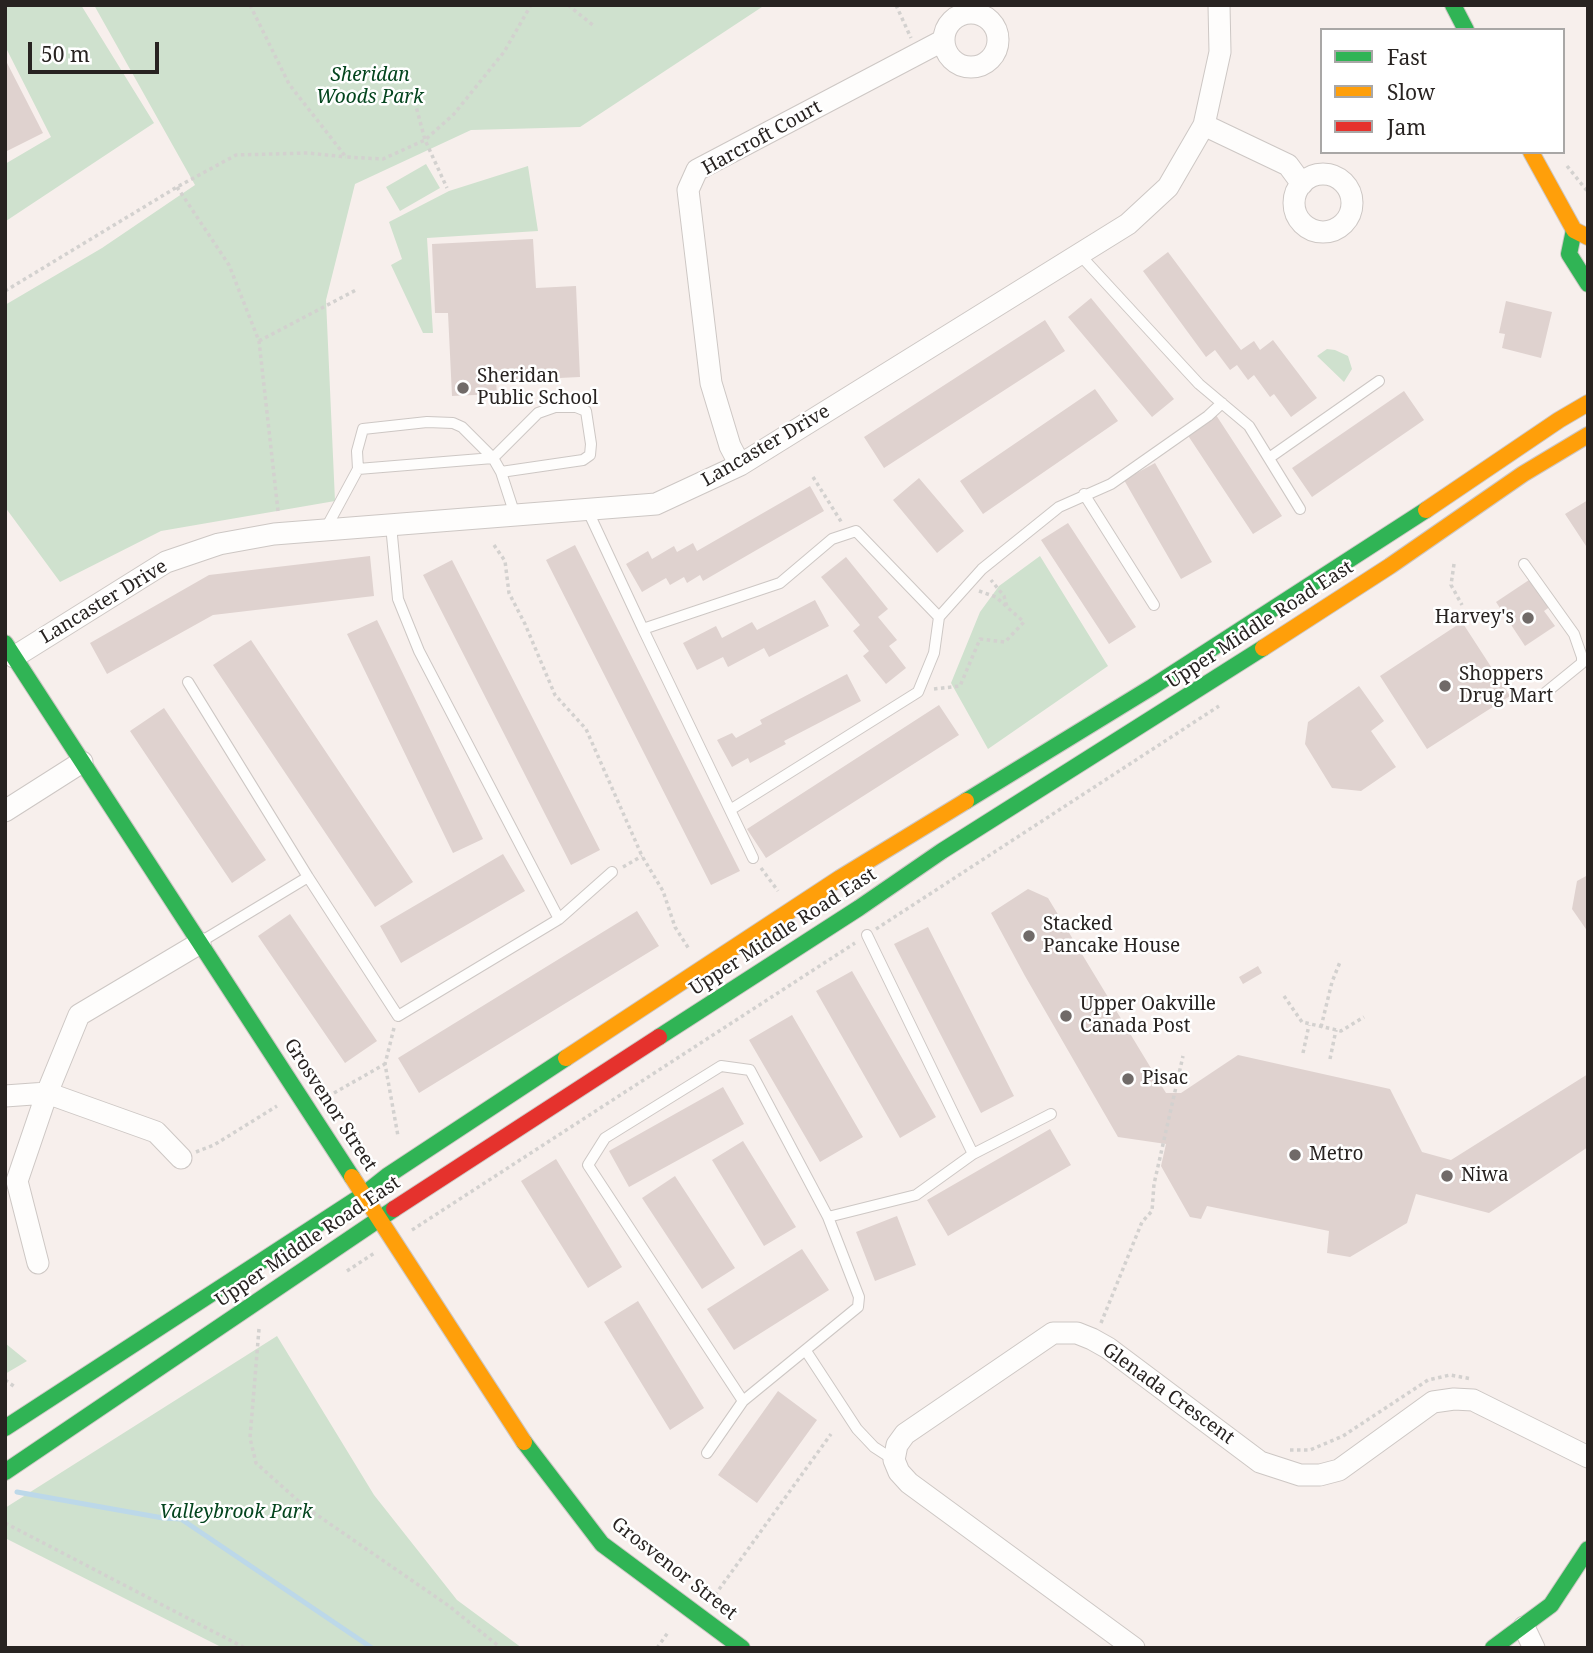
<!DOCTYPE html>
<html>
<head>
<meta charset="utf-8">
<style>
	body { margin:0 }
	#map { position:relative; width:1593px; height:1653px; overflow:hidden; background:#f7efec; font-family:"Noto Serif",serif }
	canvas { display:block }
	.frame { position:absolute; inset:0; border:7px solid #282321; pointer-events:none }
	.legend { position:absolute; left:1320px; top:28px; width:245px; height:126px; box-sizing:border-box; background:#fff; border:2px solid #a9a7a6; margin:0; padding:9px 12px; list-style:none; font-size:21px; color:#282321 }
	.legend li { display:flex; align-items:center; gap:14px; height:35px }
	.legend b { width:35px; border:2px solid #a9a7a6 }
	.scale { position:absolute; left:28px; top:42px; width:131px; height:32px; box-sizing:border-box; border:4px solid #282321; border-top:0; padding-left:9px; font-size:21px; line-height:24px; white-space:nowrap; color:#282321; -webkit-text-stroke:5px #fff; paint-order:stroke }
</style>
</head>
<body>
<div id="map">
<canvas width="1593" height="1653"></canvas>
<div class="frame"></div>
<ul class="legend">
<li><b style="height:9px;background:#30b455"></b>Fast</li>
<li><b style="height:9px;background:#ff9f0a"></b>Slow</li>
<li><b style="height:9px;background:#e5322d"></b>Jam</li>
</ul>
<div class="scale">50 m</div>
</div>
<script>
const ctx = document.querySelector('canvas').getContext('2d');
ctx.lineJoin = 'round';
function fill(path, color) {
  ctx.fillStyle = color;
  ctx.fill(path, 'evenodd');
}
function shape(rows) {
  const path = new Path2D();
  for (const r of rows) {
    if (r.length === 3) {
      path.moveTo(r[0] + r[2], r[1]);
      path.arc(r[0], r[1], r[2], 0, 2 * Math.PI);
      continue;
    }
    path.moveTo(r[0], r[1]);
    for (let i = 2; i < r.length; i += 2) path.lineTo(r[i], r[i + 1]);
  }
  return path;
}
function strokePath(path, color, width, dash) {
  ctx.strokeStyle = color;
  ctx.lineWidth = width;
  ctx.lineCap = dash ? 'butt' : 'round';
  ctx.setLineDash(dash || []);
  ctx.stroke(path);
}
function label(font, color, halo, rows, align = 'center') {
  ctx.font = font + ' "Noto Serif",serif';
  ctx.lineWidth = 5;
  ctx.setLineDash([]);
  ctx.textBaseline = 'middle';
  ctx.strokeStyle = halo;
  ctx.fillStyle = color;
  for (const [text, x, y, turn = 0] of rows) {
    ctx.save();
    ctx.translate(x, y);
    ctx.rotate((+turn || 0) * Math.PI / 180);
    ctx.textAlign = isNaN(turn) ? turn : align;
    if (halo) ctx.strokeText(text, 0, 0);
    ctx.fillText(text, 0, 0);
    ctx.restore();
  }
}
const green = shape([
	[5,5,81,5,154,123,6,221,5,164,51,137,5,46],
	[94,5,765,5,580,127,471,130,355,184,326,300,335,501,161,531,60,582,5,507,5,305,102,248,195,185],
	[426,164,440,188,400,211,386,187],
	[528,166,538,231,427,238,433,333,423,333,391,265,402,259,389,222,449,191],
	[1327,349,1335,350,1348,356,1352,369,1344,382,1317,356],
	[1040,556,1108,666,988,749,951,683,980,612,999,586],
	[277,1336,374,1495,457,1600,522,1648,223,1648,5,1538,5,1508],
	[5,1343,27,1361,5,1374]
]);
const stream = shape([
	[17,1492,163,1518,181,1519,372,1648]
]);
const building = shape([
	[5,59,43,133,5,152],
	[533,239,536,288,576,286,580,377,496,381,497,394,452,396,448,313,435,313,432,244],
	[1168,252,1241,350,1254,341,1260,350,1273,340,1317,398,1291,417,1274,394,1270,397,1254,375,1248,380,1237,365,1230,370,1215,350,1206,357,1143,271],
	[1091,298,1174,399,1152,417,1068,317],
	[1506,301,1552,312,1541,358,1502,348,1505,334,1499,333],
	[1045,320,1065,351,884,468,864,437],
	[1095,389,1118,421,983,514,960,481],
	[1404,391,1424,420,1312,497,1292,468],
	[1216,415,1282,516,1253,534,1187,434],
	[1155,463,1212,562,1181,579,1124,480],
	[919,478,964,531,937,553,893,500],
	[810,486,824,511,703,581,700,575,687,583,684,577,670,585,666,578,642,592,626,564,648,551,652,559,674,546,677,552,693,543,697,551],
	[1588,500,1588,549,1565,514],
	[1068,523,1136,627,1109,644,1041,540],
	[575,545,740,871,711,885,546,560],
	[370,556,374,596,213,615,107,674,90,643,209,575],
	[846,557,888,609,878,617,897,640,889,646,906,668,886,684,863,656,869,651,853,631,860,625,821,577],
	[452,560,600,850,571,865,423,575],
	[1532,578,1551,606,1544,611,1555,626,1525,646,1496,602],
	[815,600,829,626,769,657,764,648,728,667,723,657,697,670,683,643,716,626,722,638,752,622,757,630],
	[377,620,483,839,453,853,347,634],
	[1462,622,1510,696,1427,749,1380,676],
	[251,640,413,882,375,907,213,665],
	[847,674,861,701,784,741,786,744,750,763,748,758,732,767,717,740,732,733,736,738,762,724,760,720],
	[1359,686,1384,721,1371,731,1396,767,1361,791,1332,788,1305,744,1308,722],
	[939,705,959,735,766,858,747,829],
	[164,708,266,860,232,883,130,731],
	[503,854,525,891,401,963,380,926],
	[1588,875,1588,932,1572,909,1577,881],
	[1028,889,1048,898,1166,1093,1181,1093,1238,1055,1390,1089,1422,1152,1451,1160,1588,1074,1588,1147,1489,1213,1416,1194,1407,1223,1350,1257,1327,1253,1329,1231,1207,1206,1201,1219,1190,1217,1161,1166,1166,1144,1118,1137,1025,976,991,913],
	[637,911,659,946,419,1093,398,1058],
	[290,914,377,1041,345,1063,258,936],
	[928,927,1014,1096,981,1113,894,944],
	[1258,966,1262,973,1243,984,1239,977],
	[852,971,936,1117,900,1138,816,991],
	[792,1015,863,1137,820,1162,749,1040],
	[723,1087,744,1124,629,1187,609,1151],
	[1050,1129,1071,1165,948,1236,927,1200],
	[743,1141,796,1227,764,1246,712,1160],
	[556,1159,622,1267,588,1288,521,1181],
	[675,1176,735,1268,702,1289,642,1198],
	[897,1216,916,1265,875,1281,856,1232],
	[802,1249,829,1290,734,1350,707,1309],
	[638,1301,704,1408,670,1430,604,1322],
	[778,1391,817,1420,757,1503,718,1475]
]);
const path = shape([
	[250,5,289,84,346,157,383,159,425,140,454,114,504,52,531,5],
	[568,5,594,26],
	[896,5,911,38],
	[413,95,425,140,447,188],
	[1567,166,1588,192],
	[177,187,229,265,259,341,278,511],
	[5,291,177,187,236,155,308,153,346,157],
	[259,341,356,290],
	[813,477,842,523],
	[494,545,505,561,509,593,525,624,555,695,586,729,642,856,663,891,675,927,689,949],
	[1454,564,1451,585,1462,605],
	[979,591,996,597,1006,606],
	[934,689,960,686,980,639,1005,642,1024,622,1007,607,1004,596,991,580],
	[623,867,642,856],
	[761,868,778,891],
	[876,929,1219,706],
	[1284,996,1302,1022,1341,1031,1364,1017],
	[1321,1027,1332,982,1340,962],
	[394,1028,385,1064,398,1136],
	[1303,1053,1309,1025],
	[1330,1059,1336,1030],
	[334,1093,385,1064],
	[196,1152,214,1145,277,1106],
	[412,1230,855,943],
	[347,1271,376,1252],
	[1101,1323,1142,1222,1152,1211,1154,1184,1183,1056],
	[259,1329,250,1438,256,1463,304,1506,449,1606,501,1648],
	[5,1380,15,1387],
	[1290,1450,1310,1450,1343,1436,1428,1380,1450,1375,1472,1379],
	[5,1523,245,1648],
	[715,1595,831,1434],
	[657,1648,669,1631]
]);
const lane = shape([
	[1080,255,1199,384,1249,426,1300,509],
	[1269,458,1379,381],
	[358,469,357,451,363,429,427,422,453,423,462,427,493,458,538,413,555,407,576,407,586,411,591,444,590,455,583,460,501,472],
	[1084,494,1154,605],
	[587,509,643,629],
	[325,530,358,469,493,458,501,472,515,515],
	[1524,564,1574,634,1582,657,1582,663,1539,698],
	[939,617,856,531,832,539,780,583,643,629,730,810,918,692,934,653,939,617,982,569,1059,507,1111,484,1208,416,1222,403],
	[188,682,308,877,398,1016,559,919,419,651,398,599,391,525],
	[730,810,753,858],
	[559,919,612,872],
	[867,935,973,1154],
	[202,941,308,877],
	[828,1217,916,1195,973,1154,1051,1114],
	[806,1351,857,1429,874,1447,894,1460],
	[707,1453,743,1401,858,1307,859,1297,828,1217,750,1070,721,1066,605,1138,588,1165,743,1401]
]);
const street = shape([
	[971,40,27],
	[1204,125,1288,165,1302,184],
	[1323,203,29],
	[740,465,730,446,711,383,688,190,697,170,944,40],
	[14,657,166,562,219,544,274,534,656,504,740,465,1128,224,1168,187,1204,125,1220,52,1219,5],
	[5,811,82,762],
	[5,1096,47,1093,156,1132,181,1158],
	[38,1263,17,1181,47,1093,79,1015,200,943],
	[1524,1627,1534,1648],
	[1134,1648,909,1483,899,1472,894,1460,897,1445,905,1434,1053,1333,1077,1333,1092,1339,1108,1348,1260,1462,1300,1475,1320,1475,1339,1470,1433,1402,1454,1399,1473,1400,1588,1457]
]);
const fast = shape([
	[1453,5,1466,30],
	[1574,230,1569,254,1588,284],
	[5,643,352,1177],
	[966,801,1152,687,1426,510],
	[659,1037,859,908,942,851,1263,648],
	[5,1428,363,1195,387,1176,566,1058],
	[524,1442,602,1544,742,1648],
	[5,1472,394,1209],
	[1493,1648,1551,1605,1588,1549]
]);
const slow = shape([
	[1531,152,1574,230,1588,237],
	[1426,510,1559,420,1588,403],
	[1263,648,1390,566,1523,474,1588,435],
	[566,1058,840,878,966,801],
	[352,1177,524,1442]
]);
const jam = shape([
	[394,1209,659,1037]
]);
const markers = [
	[463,388,7,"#706a68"],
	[1528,618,7,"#706a68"],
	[1445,686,7,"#706a68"],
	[1029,936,7,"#706a68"],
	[1066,1016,7,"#706a68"],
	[1128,1079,7,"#706a68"],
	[1295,1155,7,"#706a68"],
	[1447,1176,7,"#706a68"]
];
const parkNames = [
	["Sheridan",370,76],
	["Woods Park",370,98],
	["Valleybrook Park",236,1513]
];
const streetNames = [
	["Harcroft Court",762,138,-29],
	["Lancaster Drive",766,446,-30],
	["Lancaster Drive",104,602,-31],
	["Upper Middle Road East",1260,625,-33],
	["Upper Middle Road East",783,932,-33],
	["Grosvenor Street",330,1105,57],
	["Upper Middle Road East",308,1242,-34],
	["Glenada Crescent",1168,1394,36],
	["Grosvenor Street",674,1569,38]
];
const poiNames = [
	["Sheridan",477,377],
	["Public School",477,399],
	["Harvey's",1514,618,"right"],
	["Shoppers",1459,675],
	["Drug Mart",1459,697],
	["Stacked",1043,925],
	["Pancake House",1043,947],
	["Upper Oakville",1080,1005],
	["Canada Post",1080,1027],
	["Pisac",1142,1079],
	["Metro",1309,1155],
	["Niwa",1461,1176]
];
fill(green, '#cfe1ce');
strokePath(stream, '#bcd8e9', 5);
fill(building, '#dfd2cf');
strokePath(lane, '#cdc7c4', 12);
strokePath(street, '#cdc7c4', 23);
strokePath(fast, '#cdc7c4', 18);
strokePath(slow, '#cdc7c4', 18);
strokePath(jam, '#cdc7c4', 18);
strokePath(path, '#d3d1cf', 3.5, [3.5, 3.5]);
strokePath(lane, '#fefdfc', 10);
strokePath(street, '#fefdfc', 21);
strokePath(fast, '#30b455', 16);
strokePath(slow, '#ff9f0a', 16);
strokePath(jam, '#e5322d', 16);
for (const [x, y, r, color] of markers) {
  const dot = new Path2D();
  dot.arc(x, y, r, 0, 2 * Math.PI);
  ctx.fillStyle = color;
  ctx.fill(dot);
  strokePath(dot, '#fff', 2.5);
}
label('italic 19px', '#04451e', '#fff', parkNames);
label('19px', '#282321', '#fff', streetNames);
label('19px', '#282321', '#fff', poiNames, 'left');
</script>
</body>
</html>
